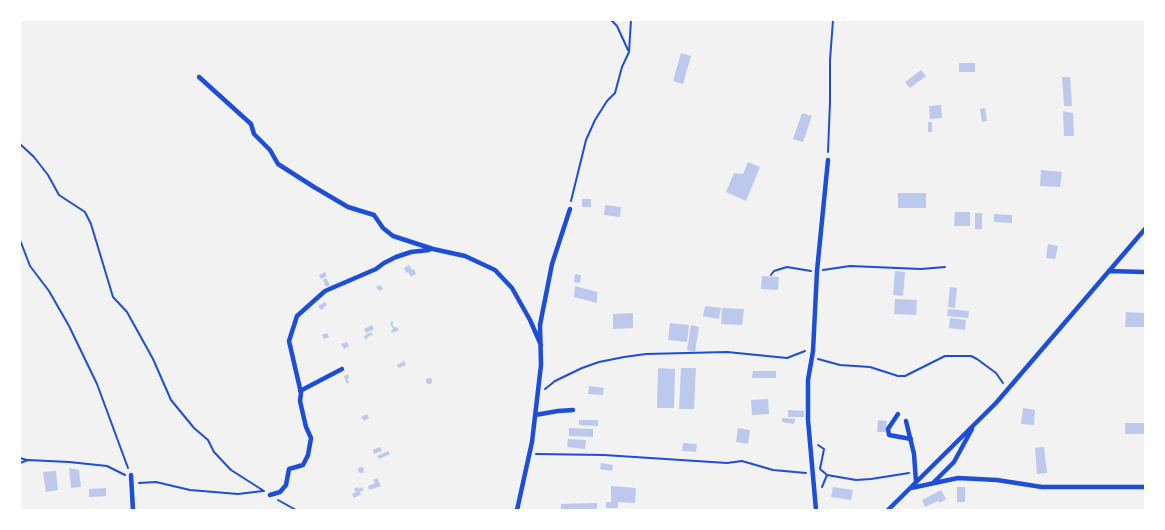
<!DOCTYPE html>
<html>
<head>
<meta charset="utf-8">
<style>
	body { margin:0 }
	#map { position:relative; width:1165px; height:530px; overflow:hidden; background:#f2f2f2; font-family:"Source Serif 4",serif }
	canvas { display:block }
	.frame { position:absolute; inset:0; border:21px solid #fff; pointer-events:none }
</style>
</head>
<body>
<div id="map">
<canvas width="1165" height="530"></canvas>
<div class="frame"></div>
</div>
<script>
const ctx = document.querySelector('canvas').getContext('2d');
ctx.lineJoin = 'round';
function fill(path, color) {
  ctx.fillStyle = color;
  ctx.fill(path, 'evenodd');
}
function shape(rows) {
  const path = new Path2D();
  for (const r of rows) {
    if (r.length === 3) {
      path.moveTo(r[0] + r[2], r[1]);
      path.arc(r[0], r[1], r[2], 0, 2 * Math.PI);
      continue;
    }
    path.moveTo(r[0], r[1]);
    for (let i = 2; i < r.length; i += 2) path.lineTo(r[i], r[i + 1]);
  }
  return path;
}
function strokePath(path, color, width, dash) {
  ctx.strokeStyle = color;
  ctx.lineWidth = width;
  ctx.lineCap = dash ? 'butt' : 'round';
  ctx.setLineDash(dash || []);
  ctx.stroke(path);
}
const building = shape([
	[681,53,691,56,683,84,673,81],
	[959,63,975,63,975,72,959,72],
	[921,70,926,76,910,88,905,82],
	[1062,77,1070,77,1072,106,1064,106],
	[941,105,942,118,930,119,929,106],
	[985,108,987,121,982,122,980,109],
	[1063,111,1073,113,1074,136,1064,136],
	[802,113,812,116,803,142,793,139],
	[928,122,932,122,932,132,928,132],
	[748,162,760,167,746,201,726,192,734,173,743,174],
	[1041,170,1062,172,1060,187,1040,186],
	[898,193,926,193,926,208,898,208],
	[582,199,591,199,591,207,582,207],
	[605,205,621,207,620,217,604,215],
	[955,212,970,212,970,226,954,226],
	[975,213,982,213,982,229,975,229],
	[994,214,1012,215,1012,223,994,222],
	[1048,244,1058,246,1055,259,1046,258],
	[409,265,412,270,406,273,404,268],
	[414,269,416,274,411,277,408,272],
	[895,271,905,272,903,296,893,295],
	[325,272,327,276,321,279,319,275],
	[575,274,581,275,580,283,574,282],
	[762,276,779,277,778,290,761,289],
	[326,278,330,285,326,287,323,280],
	[380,285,383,289,379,291,376,287],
	[575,286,597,292,597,303,574,297],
	[950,287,957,288,955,308,948,307],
	[895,299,917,300,916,315,894,314],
	[325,302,327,305,321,310,318,306],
	[705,306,721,308,719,319,703,316],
	[722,308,744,309,742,325,721,324],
	[948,309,969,311,968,318,947,316],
	[1126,312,1145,313,1145,327,1125,327],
	[633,313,633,328,613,329,613,314],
	[950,318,966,320,965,330,949,328],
	[392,321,394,323,392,324,395,328,397,327,399,330,392,333,391,331,393,329,390,323],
	[670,323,689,325,687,342,668,340],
	[372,325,374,329,366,333,364,329],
	[691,325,699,327,695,352,687,350],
	[371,332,373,336,370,335,365,340,364,336],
	[327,333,329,337,324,339,322,335],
	[347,342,349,346,344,349,341,344],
	[404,361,406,365,398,368,397,365],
	[658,368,675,369,674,408,657,408],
	[681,368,696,368,694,409,679,409],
	[753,371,776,371,776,378,752,378],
	[348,374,349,378,347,379,349,383,347,384,344,376],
	[429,381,3],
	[589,386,604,388,603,395,588,394],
	[768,399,769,414,752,415,751,400],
	[1023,408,1035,410,1034,425,1021,424],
	[788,410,804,411,804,417,788,417],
	[367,414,369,418,364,421,361,417],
	[782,418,795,419,794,424,782,422],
	[579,420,598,420,598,426,579,425],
	[878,420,887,421,886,432,877,432],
	[1125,423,1145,423,1145,434,1125,434],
	[569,428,593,429,593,437,569,436],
	[738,428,750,430,748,444,736,442],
	[568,439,586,440,585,449,567,447],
	[683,443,697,444,696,452,682,451],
	[380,447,382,451,374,454,373,450],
	[1044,447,1047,473,1037,474,1035,448],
	[388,451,390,454,379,459,377,456],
	[601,463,613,465,612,471,600,469],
	[361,470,3],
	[69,468,79,470,81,487,71,488],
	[56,471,58,490,46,492,43,472],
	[377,478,381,486,369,490,368,486,375,483,373,480],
	[611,486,636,488,635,503,618,502,618,508,606,508,606,502,611,502],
	[358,487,359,489,362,487,364,490,360,492,361,494,354,498,352,494,356,492,354,489],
	[833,487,853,490,851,500,831,497],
	[957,487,965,487,965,502,957,502],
	[106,488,106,496,89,497,89,489],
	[941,490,946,499,940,503,938,501,925,507,922,500],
	[597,503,597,510,561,510,561,504]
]);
const path = shape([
	[611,20,617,26,628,50],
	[20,144,34,157,48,175,59,195,85,212,91,224,113,297,127,312,153,359,171,400,194,428,208,440,214,452,231,470,264,491],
	[828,152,830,102,830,60,833,20],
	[571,201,586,140,595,120,607,101,615,93,622,67,629,52,631,20],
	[20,240,30,266,49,291,69,326,97,384,128,468],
	[823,270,850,266,921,269,945,267],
	[771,275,774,271,787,267,811,271],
	[818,359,840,365,870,367,898,376,905,376,945,356,971,356,977,359,996,373,1003,383],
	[545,389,555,381,582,368,599,362,624,357,646,354,727,352,787,358,805,351],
	[818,445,824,449,820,469,827,475,822,487],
	[536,454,604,455,727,463,742,461,773,470,806,473],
	[20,458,27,460],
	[20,463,28,460,69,462,107,466,125,475],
	[827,475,856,480,871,479,909,473],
	[139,483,156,482,190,490,238,494,263,491],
	[278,500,296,510]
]);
const minor = shape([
	[199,77,251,124,254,134,270,150,278,164,314,187,348,207,374,215,383,228,393,236,433,249,465,256,495,270,512,288,530,320,541,345],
	[1109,271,1145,272],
	[300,391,342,369],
	[898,414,888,429,889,435,911,439],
	[535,415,558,411,573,410],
	[906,421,914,454,916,482],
	[131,475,133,510],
	[933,483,954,462,972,429],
	[911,488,958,478,997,480,1042,487,1145,487],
	[270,495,280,492,286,485,289,469,303,465,308,455,311,438,306,427,300,401,301,393,289,341,297,316,325,291,376,269,384,263,396,257,411,252,429,250],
	[517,510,532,442,541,365,540,325,552,264,570,209],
	[816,510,808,420,808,380,813,351,817,271,828,160],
	[888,510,996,403,1145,229]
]);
fill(building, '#bdc9ec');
strokePath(path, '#1d4ed8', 2);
strokePath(minor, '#1d4ed8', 4.5);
</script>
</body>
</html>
